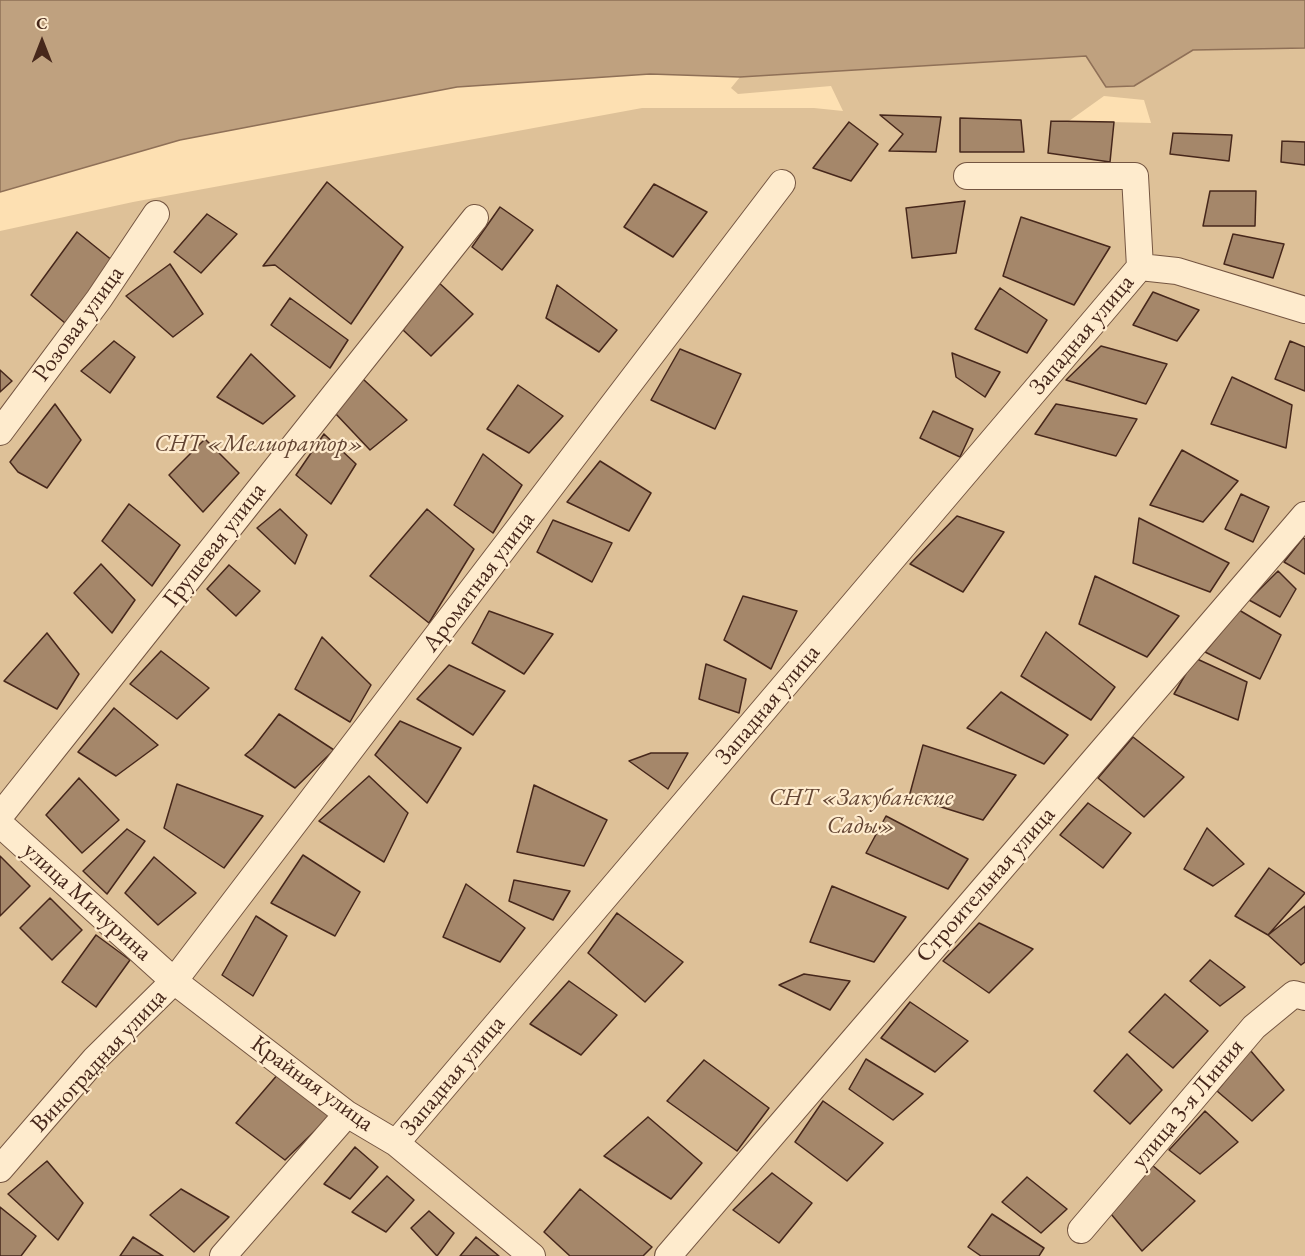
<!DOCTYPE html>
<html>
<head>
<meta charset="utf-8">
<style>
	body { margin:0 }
	#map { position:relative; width:1305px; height:1256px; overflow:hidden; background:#fde0b2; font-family:"EB Garamond",serif }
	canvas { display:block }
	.north { position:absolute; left:12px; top:12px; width:60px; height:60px; -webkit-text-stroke:4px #feebcd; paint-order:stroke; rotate:0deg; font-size:16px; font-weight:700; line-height:24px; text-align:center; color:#46271b }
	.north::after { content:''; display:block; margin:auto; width:21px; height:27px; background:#46271b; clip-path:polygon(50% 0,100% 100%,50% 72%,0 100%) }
</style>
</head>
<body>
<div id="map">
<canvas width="1305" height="1256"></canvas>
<div class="north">С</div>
</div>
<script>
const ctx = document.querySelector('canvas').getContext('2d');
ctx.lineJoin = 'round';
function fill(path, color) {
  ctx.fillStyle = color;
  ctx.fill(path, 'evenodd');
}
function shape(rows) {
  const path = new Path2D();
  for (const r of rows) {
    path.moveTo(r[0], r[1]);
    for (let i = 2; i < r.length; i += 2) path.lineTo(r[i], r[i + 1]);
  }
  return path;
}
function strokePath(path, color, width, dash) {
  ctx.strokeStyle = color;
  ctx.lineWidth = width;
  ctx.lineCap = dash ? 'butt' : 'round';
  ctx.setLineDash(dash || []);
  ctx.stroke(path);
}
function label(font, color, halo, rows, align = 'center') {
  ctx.font = font + ' "EB Garamond",serif';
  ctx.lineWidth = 4.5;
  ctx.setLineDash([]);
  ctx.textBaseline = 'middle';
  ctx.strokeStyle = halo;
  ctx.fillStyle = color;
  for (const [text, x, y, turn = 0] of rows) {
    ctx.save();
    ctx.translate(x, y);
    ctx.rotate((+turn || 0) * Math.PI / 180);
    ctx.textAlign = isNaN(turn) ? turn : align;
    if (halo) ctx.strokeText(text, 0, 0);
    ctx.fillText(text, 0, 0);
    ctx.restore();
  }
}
const green = shape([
	[1305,48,1305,1256,0,1256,0,231,133,202,642,108,814,108,843,111,831,86,738,94,731,88,740,77,1086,56,1106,87,1133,86,1193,50],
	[1104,96,1144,100,1151,123,1069,121]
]);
const water = shape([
	[0,0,1305,0,1305,48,1193,50,1134,86,1106,87,1086,56,740,77,650,74,457,87,180,140,0,192,0,0]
]);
const building = shape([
	[880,115,941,117,936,152,889,151,903,134,880,115],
	[960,118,1021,120,1024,152,960,152,960,118],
	[1051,121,1114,122,1110,162,1048,153,1051,121],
	[849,122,878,144,851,181,813,168,849,122],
	[1173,133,1232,135,1229,161,1170,154,1173,133],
	[1282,141,1305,142,1305,165,1281,162,1282,141],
	[327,182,403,247,351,324,275,265,263,266,327,182],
	[654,184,707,212,673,257,624,227,654,184],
	[1210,191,1256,191,1255,226,1203,226,1210,191],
	[965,201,956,253,912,258,906,208,965,201],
	[500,207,533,230,502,270,472,247,500,207],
	[207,214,237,234,201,273,174,252,207,214],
	[1021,217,1110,247,1074,305,1003,276,1021,217],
	[77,232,113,261,65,323,31,295,77,232],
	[1233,234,1284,244,1273,278,1224,264,1233,234],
	[170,264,203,314,173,337,126,296,170,264],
	[437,281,473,314,431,356,403,330,437,281],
	[557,285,617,330,599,352,546,318,557,285],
	[1000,288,1047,320,1027,353,975,329,1000,288],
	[1153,292,1199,310,1177,341,1133,325,1153,292],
	[290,298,348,340,330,368,271,325,290,298],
	[114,341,135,357,110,393,81,371,114,341],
	[1290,341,1305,347,1305,391,1275,379,1290,341],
	[1101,346,1167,364,1146,404,1066,380,1101,346],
	[680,349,741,374,715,429,651,400,680,349],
	[952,353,1000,372,985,397,956,377,952,353],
	[251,354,295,396,263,424,217,397,251,354],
	[0,370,12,381,0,392,0,370],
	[1232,377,1292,405,1286,448,1211,424,1232,377],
	[363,379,407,420,370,450,335,413,363,379],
	[518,385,563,416,529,453,487,429,518,385],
	[55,404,81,440,47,488,18,472,10,462,55,404],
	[1056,404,1137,419,1116,456,1035,434,1056,404],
	[933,411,973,429,960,457,920,438,933,411],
	[324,434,356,464,331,504,296,475,324,434],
	[205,439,239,473,203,512,169,475,205,439],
	[1182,450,1238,481,1203,522,1150,505,1182,450],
	[483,454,522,485,493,533,454,505,483,454],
	[600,461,651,493,629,531,567,502,600,461],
	[1241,494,1269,507,1253,542,1225,529,1241,494],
	[129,504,180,545,152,586,102,541,129,504],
	[280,509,307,535,295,564,257,528,280,509],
	[427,509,474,549,429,623,370,576,427,509],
	[957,516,1004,532,963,592,910,564,957,516],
	[1139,518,1229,563,1210,592,1133,563,1139,518],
	[553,520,612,543,592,582,537,552,553,520],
	[1303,538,1305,539,1305,574,1284,562,1303,538],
	[101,564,135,600,112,633,74,593,101,564],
	[229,565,260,591,236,616,207,589,229,565],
	[1278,571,1296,589,1280,617,1249,600,1278,571],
	[1095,576,1179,616,1147,657,1079,624,1095,576],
	[743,596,797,611,771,669,724,640,743,596],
	[1239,610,1281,635,1260,679,1205,652,1239,610],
	[489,611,553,634,524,674,472,643,489,611],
	[1046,632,1115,687,1091,720,1021,676,1046,632],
	[47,633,79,674,57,709,4,681,47,633],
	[322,637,371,685,350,722,295,689,322,637],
	[161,651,209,688,177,719,130,684,161,651],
	[1195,658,1247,682,1238,720,1174,694,1195,658],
	[706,664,746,679,739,713,699,699,706,664],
	[449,665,505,691,473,735,417,699,449,665],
	[1001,692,1068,735,1044,764,967,728,1001,692],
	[114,708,158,745,116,776,78,752,114,708],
	[279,714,334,750,295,788,245,755,253,748,279,714],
	[400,721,461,748,427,803,375,755,400,721],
	[1133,737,1184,777,1144,817,1098,778,1133,737],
	[923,745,1016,775,983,820,909,797,923,745],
	[651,753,688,753,668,789,629,761,651,753],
	[369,776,408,813,384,862,319,821,369,776],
	[79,778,119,820,82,853,46,815,79,778],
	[177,784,263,816,224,868,164,828,177,784],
	[534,785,607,820,584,866,517,852,534,785],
	[1088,803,1131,833,1103,868,1060,835,1088,803],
	[886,816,968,859,948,889,866,853,886,816],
	[1207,828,1244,864,1213,886,1184,869,1207,828],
	[127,829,145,841,107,894,83,871,127,829],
	[303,855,360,892,335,936,271,903,303,855],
	[0,856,30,886,0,916,0,856],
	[154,857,196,893,158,925,125,893,154,857],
	[1269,868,1305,893,1268,935,1235,916,1269,868],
	[514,880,570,891,553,920,509,901,514,880],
	[466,884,525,928,500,962,443,937,466,884],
	[832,886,906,917,874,962,810,942,832,886],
	[50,898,82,930,52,960,20,928,50,898],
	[1305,906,1305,962,1301,965,1268,935,1305,906],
	[617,913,683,962,645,1002,588,953,617,913],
	[256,916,287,936,253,996,222,975,256,916],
	[979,923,1033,949,989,993,943,961,979,923],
	[96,935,130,960,96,1007,62,982,96,935],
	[1210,960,1245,987,1220,1006,1190,981,1210,960],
	[804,974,850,981,830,1010,779,985,804,974],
	[569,981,617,1015,581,1055,530,1024,569,981],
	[1165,994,1208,1031,1173,1068,1129,1032,1165,994],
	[910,1002,968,1041,935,1072,881,1038,910,1002],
	[1250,1050,1284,1090,1252,1121,1217,1091,1250,1050],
	[1127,1054,1162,1090,1130,1124,1094,1091,1127,1054],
	[866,1059,923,1094,893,1120,849,1089,866,1059],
	[704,1060,769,1108,737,1151,667,1101,704,1060],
	[279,1073,331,1115,285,1160,236,1123,279,1073],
	[823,1101,883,1143,847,1181,795,1142,823,1101],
	[1205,1111,1238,1142,1200,1174,1169,1150,1205,1111],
	[648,1117,702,1163,671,1199,604,1156,648,1117],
	[355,1147,378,1167,350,1199,324,1184,355,1147],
	[47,1161,83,1203,58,1240,8,1194,47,1161],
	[1152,1165,1195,1201,1142,1251,1111,1214,1152,1165],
	[772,1173,812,1203,779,1243,733,1210,772,1173],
	[387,1176,414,1200,386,1232,352,1212,387,1176],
	[1027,1177,1067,1209,1041,1233,1002,1202,1027,1177],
	[181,1189,229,1217,194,1252,150,1215,181,1189],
	[580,1189,652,1247,643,1256,570,1256,544,1232,580,1189],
	[0,1207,36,1236,21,1256,0,1256,0,1207],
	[429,1211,454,1233,437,1256,411,1228,429,1211],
	[992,1214,1044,1248,1039,1256,981,1256,968,1247,992,1214],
	[133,1237,163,1256,120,1256,133,1237],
	[476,1237,499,1256,460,1256,476,1237]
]);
const minor = shape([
	[967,176,1135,176,1140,267],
	[1140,267,1177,271,1305,310],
	[0,432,99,299,156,214],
	[0,816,475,218],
	[0,824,174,981,347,1114,396,1143,532,1256],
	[396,1143,1140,267],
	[0,1169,95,1059,174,981,782,183],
	[1081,1230,1254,1027,1294,994,1305,997],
	[223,1256,347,1114],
	[668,1256,1305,515]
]);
const streetNames = [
	["Розовая улица",79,324,-54],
	["Западная улица",1082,335,-50],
	["Грушевая улица",215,545,-52],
	["Ароматная улица",479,582,-53],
	["Западная улица",768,705,-50],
	["Строительная улица",986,885,-49],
	["улица Мичурина",87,902,42],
	["Виноградная улица",99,1061,-47],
	["Западная улица",453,1076,-50],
	["Крайняя улица",312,1084,36],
	["улица 3-я Линия",1188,1104,-50]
];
const parkNames = [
	["СНТ «Мелиоратор»",259,444],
	["СНТ «Закубанские",861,798],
	["Сады»",861,826]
];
fill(green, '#dec198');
fill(water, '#bfa17f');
strokePath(water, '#8f7057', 1.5);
fill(building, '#a5876a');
strokePath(building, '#46271b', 1.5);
strokePath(minor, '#745541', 28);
strokePath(minor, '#feebcd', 26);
label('24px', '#46271b', '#feebcd', streetNames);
label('italic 24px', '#644634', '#feebcd', parkNames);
</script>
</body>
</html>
